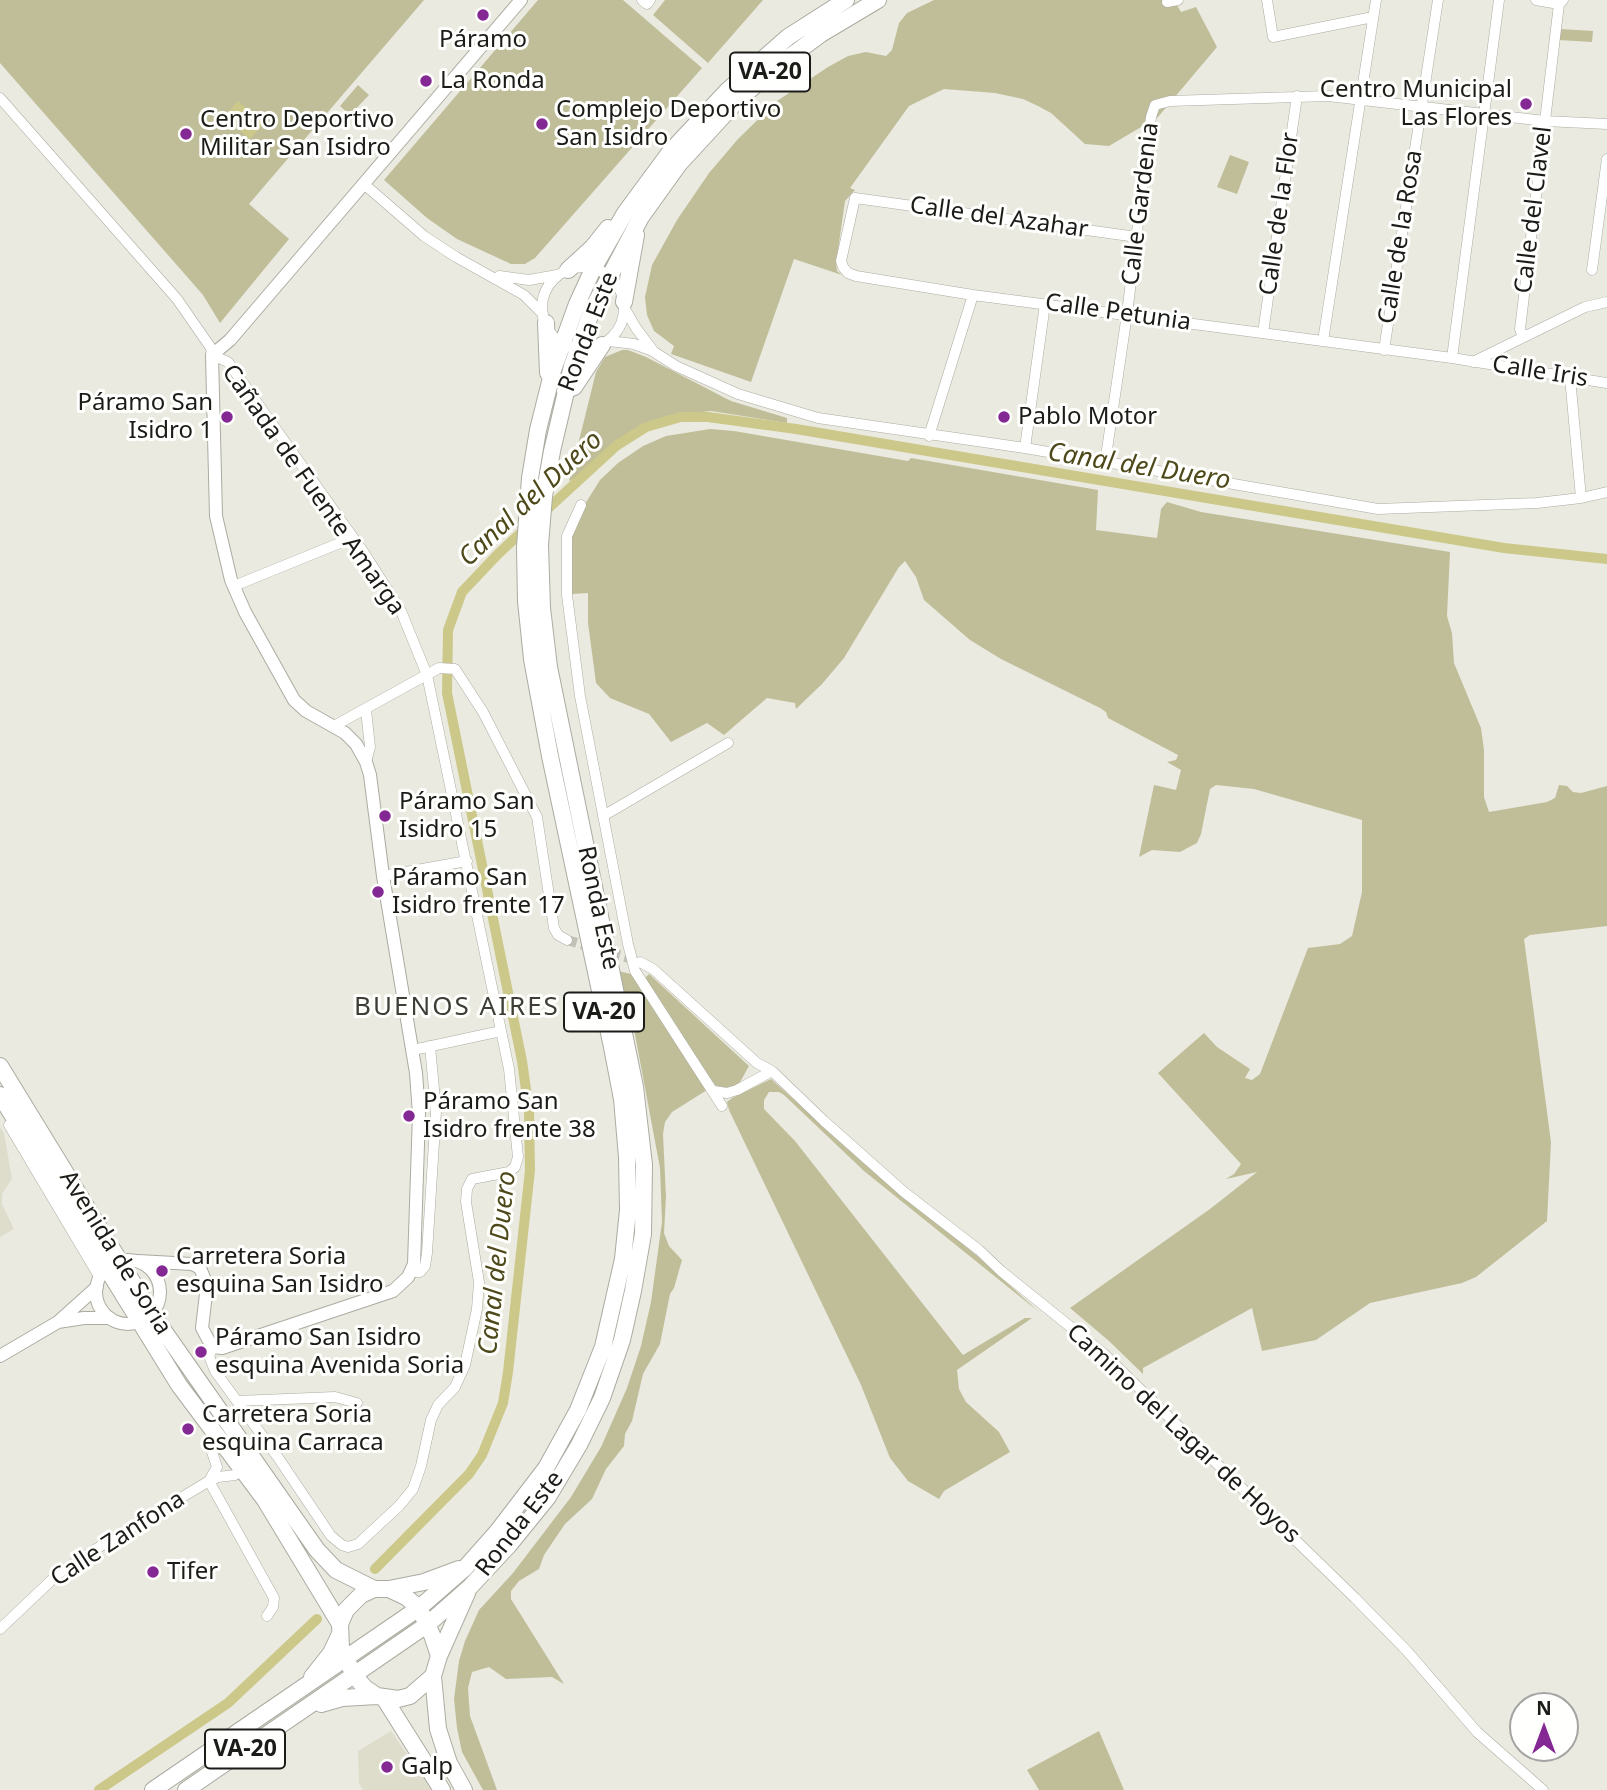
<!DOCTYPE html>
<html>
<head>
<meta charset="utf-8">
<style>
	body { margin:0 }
	#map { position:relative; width:1607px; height:1790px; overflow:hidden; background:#eaeae0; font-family:"Noto Sans",sans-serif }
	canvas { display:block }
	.north { position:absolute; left:1509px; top:1692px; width:70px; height:70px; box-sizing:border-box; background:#fffffe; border:2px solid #a4a4a2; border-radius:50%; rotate:0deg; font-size:19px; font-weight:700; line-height:28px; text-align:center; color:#1b1b17 }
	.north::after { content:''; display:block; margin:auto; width:24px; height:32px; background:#842894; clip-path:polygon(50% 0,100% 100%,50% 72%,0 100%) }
</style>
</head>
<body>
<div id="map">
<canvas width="1607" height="1790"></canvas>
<div class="north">N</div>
</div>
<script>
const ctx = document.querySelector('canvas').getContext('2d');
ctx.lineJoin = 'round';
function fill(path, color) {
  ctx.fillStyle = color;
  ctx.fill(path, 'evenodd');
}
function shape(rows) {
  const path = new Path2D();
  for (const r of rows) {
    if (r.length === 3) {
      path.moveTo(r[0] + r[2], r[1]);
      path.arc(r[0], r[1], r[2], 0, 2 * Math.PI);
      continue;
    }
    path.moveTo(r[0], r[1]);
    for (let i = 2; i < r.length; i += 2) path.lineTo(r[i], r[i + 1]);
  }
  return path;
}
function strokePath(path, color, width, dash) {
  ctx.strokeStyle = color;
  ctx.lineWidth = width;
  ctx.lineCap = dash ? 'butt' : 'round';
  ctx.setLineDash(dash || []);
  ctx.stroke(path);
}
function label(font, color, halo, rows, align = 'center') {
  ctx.font = font + ' "Noto Sans",sans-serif';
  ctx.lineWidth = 6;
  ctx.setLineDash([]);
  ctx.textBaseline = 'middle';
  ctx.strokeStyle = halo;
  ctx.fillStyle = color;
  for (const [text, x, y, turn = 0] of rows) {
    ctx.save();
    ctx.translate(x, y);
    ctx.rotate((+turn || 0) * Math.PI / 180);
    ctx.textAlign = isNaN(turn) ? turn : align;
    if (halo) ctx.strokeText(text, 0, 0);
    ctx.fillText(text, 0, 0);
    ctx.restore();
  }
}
const built = shape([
	[0,1127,4,1133,12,1179,2,1194,2,1204,14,1229,0,1237],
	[391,1731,432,1790,363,1790,359,1783,358,1751]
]);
const green = shape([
	[0,0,424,0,249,204,289,239,220,323,203,295,0,63],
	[538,0,623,0,702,68,535,258,525,264,511,264,457,239,427,218,384,180],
	[665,0,763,0,708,63,653,15],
	[934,0,1174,0,1181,12,1196,7,1217,47,1158,117,1109,146,1085,144,1051,113,1038,106,1023,99,995,93,944,89,909,106,850,188,855,190,845,201,836,264,837,271,842,275,794,259,751,382,671,354,674,346,654,331,647,315,645,297,652,265,677,220,709,173,738,139,777,101,828,67,848,56,866,52,886,56,892,50,899,23,907,13],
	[1560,29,1593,31,1592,42,1559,40],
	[358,85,369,95,350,115,340,106],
	[1230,155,1249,162,1237,194,1217,187],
	[622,350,628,350,646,357,731,401,787,418,787,423,711,411,666,416,635,429,618,442,581,476,569,481,596,372,605,357],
	[710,429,734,431,908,461,911,458,1098,490,1096,530,1157,538,1161,509,1167,502,1201,512,1450,552,1447,616,1452,633,1454,663,1481,728,1484,750,1484,797,1489,812,1547,802,1555,798,1559,785,1567,786,1573,792,1581,793,1607,786,1607,926,1530,935,1524,939,1551,1142,1547,1221,1476,1277,1462,1283,1370,1303,1316,1340,1262,1351,1252,1308,1143,1368,1143,1374,1109,1341,1070,1308,1210,1209,1257,1172,1226,1179,1234,1174,1241,1164,1158,1073,1204,1033,1217,1047,1250,1069,1245,1078,1252,1080,1260,1074,1308,948,1340,944,1352,936,1362,892,1362,820,1254,789,1216,785,1210,789,1201,834,1197,843,1180,852,1152,850,1139,857,1154,785,1176,790,1181,770,1167,762,1176,760,1178,755,1108,718,1106,712,1100,708,1001,659,970,640,924,600,916,577,905,561,899,567,844,658,822,684,796,709,795,703,767,698,724,735,707,723,671,742,649,714,610,698,596,683,588,623,588,593,571,594,572,535,585,504,600,480,618,463,643,446,666,436],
	[618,971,635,975,707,1090,672,1112,665,1122,663,1134,666,1197,664,1233,669,1246,682,1260,674,1288,670,1294,660,1344,643,1374,632,1421,625,1434,624,1446,606,1469,592,1499,565,1524,544,1555,539,1569,519,1581,511,1591,511,1599,564,1684,552,1677,506,1679,489,1667,472,1672,468,1688,470,1716,497,1790,483,1790,462,1752,457,1728,454,1699,459,1661,465,1641,479,1610,513,1573,571,1497,601,1447,627,1388,641,1346,651,1302,662,1222,660,1168,634,1029],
	[649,974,749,1066,739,1084,731,1088,720,1088,715,1085,643,980],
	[771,1079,851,1151,981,1259,1039,1312,864,1171,784,1095,779,1092,769,1092,764,1100,764,1109,795,1141,963,1355,1025,1318,1032,1318,957,1370,959,1389,966,1402,999,1432,1010,1452,944,1491,939,1499,908,1481,890,1458,861,1385,729,1110,727,1102,732,1098],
	[1099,1731,1124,1790,1039,1790,1027,1770]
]);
const water = shape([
	[238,101,264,123,250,139,224,117]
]);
const canal = shape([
	[543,513,616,446,646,427,681,417,708,417,796,429,1504,548,1607,559],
	[375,1569,469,1474,482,1455,503,1403,508,1372,530,1170,529,1111,522,1061,447,693,448,630,462,592,498,554,526,528],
	[99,1790,228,1703,317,1619]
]);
const minorTunnel = shape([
	[567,940,636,960]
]);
const minor = shape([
	[642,0,647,4,650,0],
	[1267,0,1273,37,1373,17],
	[1536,0,1559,4],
	[1167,2,1178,0],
	[0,98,177,299,211,348,212,355,228,362,364,553,401,611,427,675,509,1069,518,1157,515,1167,509,1172,472,1179,467,1189,466,1202,479,1282,477,1309,465,1365,455,1387,438,1405,431,1420,421,1466,413,1489,399,1506,358,1544,348,1547,342,1545,331,1536,277,1456,215,1371,209,1356,213,1347],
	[364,184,424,236,456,257,524,295,543,314],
	[1137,237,855,198,841,261,843,267,848,273,856,276,973,295,1452,358,1607,383],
	[583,308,41],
	[1592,270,1607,159],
	[499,276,529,280,557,275],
	[625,309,636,328,654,352,676,366,738,394,818,418,1025,448,1378,509,1537,503,1581,498,1607,492],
	[1263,333,1297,96],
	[1523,337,1520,329,1559,4,1563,0],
	[609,341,634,344,653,351],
	[1323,341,1376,0],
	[1384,350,1438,0],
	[1452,358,1499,0],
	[1473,362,1585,307,1607,302],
	[1570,377,1581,498],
	[929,436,973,295],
	[1025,448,1045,304],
	[1105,463,1127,314,1151,117,1155,105,1170,101,1328,96,1545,121,1607,124],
	[581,505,567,536,567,595,580,696,628,944,635,971,722,1106],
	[234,586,352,538],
	[366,710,370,747,366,762],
	[334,726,439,668,455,669,483,712,537,817,554,928,558,935,567,940],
	[603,816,728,743],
	[383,876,467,861],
	[640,962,653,969,757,1063,772,1071,824,1121,904,1192,979,1250,1001,1271,1103,1353,1355,1598,1407,1651,1477,1732,1543,1790],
	[413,1050,501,1031],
	[714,1091,727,1093,737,1090,772,1071],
	[9,1125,100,1278],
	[411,1272,420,1272,425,1266,427,1253,436,1111,430,1046],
	[237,1401,335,1397,357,1403],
	[209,1481,274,1598,273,1607,267,1616],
	[209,1481,217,1467,210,1446],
	[0,1629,58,1574,96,1549,209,1481,218,1477,235,1475]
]);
const tertiary = shape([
	[128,1292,32],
	[138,1261,192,1264,200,1268,207,1285,202,1328,210,1343,213,1347,222,1348,393,1291,408,1277,414,1264,419,1114,416,1073,383,876,370,775,366,762,356,744,345,733,306,711,294,700,245,612,231,580,216,516,212,355,230,340,521,0],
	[58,1322,84,1318,110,1318],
	[0,1356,58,1322,97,1287]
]);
const primary = shape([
	[0,1066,152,1314,317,1550,336,1570,374,1589],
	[0,1095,179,1385,265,1500,340,1624]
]);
const trunk = shape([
	[568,270,592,248,608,228],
	[624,302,636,235],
	[546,323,548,373],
	[565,391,574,387,602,345],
	[389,1589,424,1582,459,1569],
	[439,1656,432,1635,419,1608,406,1597,389,1589,374,1589,361,1595,346,1610,340,1624,341,1648,354,1675,365,1688,377,1696,398,1699,410,1696,433,1676,439,1656,467,1593],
	[433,1676,438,1729,449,1763,464,1790],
	[312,1677,331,1653,339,1636],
	[384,1698,442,1790],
	[321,1704,342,1698,377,1696],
	[153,1790,419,1608,465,1568,497,1532,546,1468,578,1410,603,1347,623,1259,628,1210,627,1157,622,1099,612,1047,550,756,532,659,526,601,525,547,530,478,538,430,553,370,577,304,593,269,625,213,670,152,728,90,788,37,846,0],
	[186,1790,428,1624,470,1587,509,1545,548,1497,579,1445,602,1398,622,1340,633,1291,643,1234,644,1165,635,1087,549,667,542,608,540,545,544,496,552,451,572,366,592,310,641,217,679,164,736,102,776,67,821,34,878,0]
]);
const markers = [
	[483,15,7,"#842894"],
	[426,81,7,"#842894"],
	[1526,104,7,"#842894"],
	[542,124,7,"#842894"],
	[186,134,7,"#842894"],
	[227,417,7,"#842894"],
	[1004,417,7,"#842894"],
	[385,816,7,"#842894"],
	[378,892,7,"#842894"],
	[409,1116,7,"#842894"],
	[162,1271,7,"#842894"],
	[201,1352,7,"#842894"],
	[188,1429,7,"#842894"],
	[153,1572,7,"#842894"],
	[387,1767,7,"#842894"]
];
const shields = [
	[770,72,80],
	[604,1012,80],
	[245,1749,80]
];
const shieldNames = [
	["VA-20",770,72],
	["VA-20",604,1012],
	["VA-20",245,1749]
];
const poiNames = [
	["Páramo",483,40,"center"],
	["La Ronda",440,81],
	["Centro Municipal",1512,90,"right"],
	["Las Flores",1512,118,"right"],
	["Complejo Deportivo",556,110],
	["San Isidro",556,138],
	["Centro Deportivo",200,120],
	["Militar San Isidro",200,148],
	["Páramo San",213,403,"right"],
	["Isidro 1",213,431,"right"],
	["Pablo Motor",1018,417],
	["Páramo San",399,802],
	["Isidro 15",399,830],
	["Páramo San",392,878],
	["Isidro frente 17",392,906],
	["Páramo San",423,1102],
	["Isidro frente 38",423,1130],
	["Carretera Soria",176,1257],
	["esquina San Isidro",176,1285],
	["Páramo San Isidro",215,1338],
	["esquina Avenida Soria",215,1366],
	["Carretera Soria",202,1415],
	["esquina Carraca",202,1443],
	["Tifer",167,1572],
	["Galp",401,1767]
];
const streetNames = [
	["Calle Gardenia",1141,204,-83],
	["Calle del Clavel",1534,210,-83],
	["Calle de la Flor",1280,214,-82],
	["Calle del Azahar",999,218,8],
	["Calle de la Rosa",1401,237,-81],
	["Calle Petunia",1118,313,8],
	["Ronda Este",589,332,-69],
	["Calle Iris",1540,372,9],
	["Cañada de Fuente Amarga",313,490,55],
	["Ronda Este",598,908,78],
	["Avenida de Soria",115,1253,58],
	["Camino del Lagar de Hoyos",1183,1434,43],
	["Ronda Este",520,1524,-52],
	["Calle Zanfona",118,1539,-33]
];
const waterNames = [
	["Canal del Duero",1139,467,9],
	["Canal del Duero",531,499,-43],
	["Canal del Duero",498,1263,-84]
];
const neighbourhoodNames = [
	["BUENOS AIRES",457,1008]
];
fill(built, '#deddcc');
fill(green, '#c0be99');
fill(water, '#ccc88a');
strokePath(canal, '#ccc88a', 10);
strokePath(minorTunnel, '#c1c1b8', 10, [10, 5]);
strokePath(minor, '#acaba2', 11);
strokePath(tertiary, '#acaba2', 14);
strokePath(primary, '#acaba2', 18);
strokePath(trunk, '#acaba2', 18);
strokePath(minor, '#fff', 10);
strokePath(tertiary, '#fff', 12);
strokePath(primary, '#fff', 16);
strokePath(trunk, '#fff', 16);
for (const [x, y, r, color] of markers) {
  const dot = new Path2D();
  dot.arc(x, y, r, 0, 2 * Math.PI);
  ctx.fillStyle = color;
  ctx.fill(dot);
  strokePath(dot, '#fffffe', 2.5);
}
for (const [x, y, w] of shields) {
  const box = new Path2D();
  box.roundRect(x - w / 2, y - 19.5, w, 39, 5);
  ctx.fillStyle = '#fffffe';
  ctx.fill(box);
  strokePath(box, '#1b1b17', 2);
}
label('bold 23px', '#1b1b17', null, shieldNames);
label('24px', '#1b1b17', '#fffffe', poiNames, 'left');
label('24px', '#1b1b17', '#fffffe', streetNames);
label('italic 26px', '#4d491a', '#fffffe', waterNames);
ctx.letterSpacing = '2px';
label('26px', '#3e3d36', '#fffffe', neighbourhoodNames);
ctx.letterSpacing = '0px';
</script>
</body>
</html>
